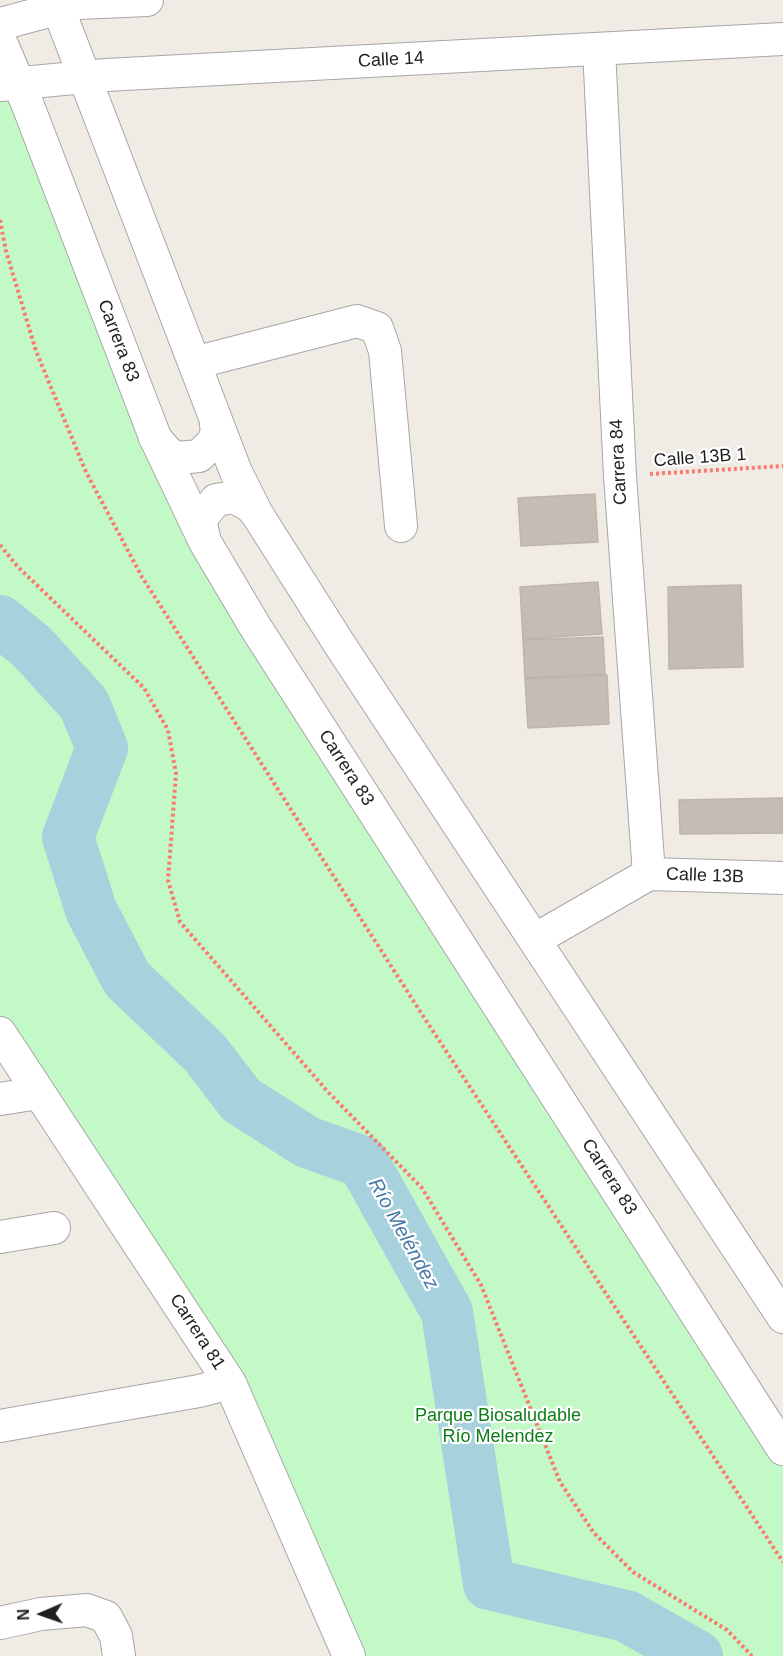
<!DOCTYPE html>
<html>
<head>
<meta charset="utf-8">
<style>
	body { margin:0 }
	#map { position:relative; width:783px; height:1656px; overflow:hidden; background:#f0ece5; font-family:Arial,sans-serif }
	canvas { display:block }
	.north { position:absolute; left:12px; top:1584px; width:60px; height:60px; -webkit-text-stroke:4px #fff; paint-order:stroke; rotate:268deg; font-size:16px; font-weight:700; line-height:24px; text-align:center; color:#1f1f1f }
	.north::after { content:''; display:block; margin:auto; width:21px; height:27px; background:#1f1f1f; clip-path:polygon(50% 0,100% 100%,50% 72%,0 100%) }
</style>
</head>
<body>
<div id="map">
<canvas width="783" height="1656"></canvas>
<div class="north">N</div>
</div>
<script>
const ctx = document.querySelector('canvas').getContext('2d');
ctx.lineJoin = 'round';
function fill(path, color) {
  ctx.fillStyle = color;
  ctx.fill(path, 'evenodd');
}
function shape(rows) {
  const path = new Path2D();
  for (const r of rows) {
    path.moveTo(r[0], r[1]);
    for (let i = 2; i < r.length; i += 2) path.lineTo(r[i], r[i + 1]);
  }
  return path;
}
function strokePath(path, color, width, dash) {
  ctx.strokeStyle = color;
  ctx.lineWidth = width;
  ctx.lineCap = dash ? 'butt' : 'round';
  ctx.setLineDash(dash || []);
  ctx.stroke(path);
}
function label(font, color, halo, rows, align = 'center') {
  ctx.font = font + ' Arial,sans-serif';
  ctx.lineWidth = 4.5;
  ctx.setLineDash([]);
  ctx.textBaseline = 'middle';
  ctx.strokeStyle = halo;
  ctx.fillStyle = color;
  for (const [text, x, y, turn = 0] of rows) {
    ctx.save();
    ctx.translate(x, y);
    ctx.rotate((+turn || 0) * Math.PI / 180);
    ctx.textAlign = isNaN(turn) ? turn : align;
    if (halo) ctx.strokeText(text, 0, 0);
    ctx.fillText(text, 0, 0);
    ctx.restore();
  }
}
const park = shape([
	[0,40,155,437,783,1449,783,1656,349,1656,230,1383,0,1033]
]);
const river = shape([
	[0,621,32,647,84,704,102,748,68,837,91,910,127,979,205,1053,241,1100,307,1142,363,1162,447,1312,489,1584,626,1616,697,1656]
]);
const building = shape([
	[595,494,598,542,521,546,518,498,595,494],
	[598,582,602,634,523,639,520,587,598,582],
	[741,585,743,667,669,669,668,587,741,585],
	[603,637,605,674,525,678,523,640,603,637],
	[607,675,609,724,528,728,525,679,607,675],
	[783,798,783,833,680,834,679,800,783,798]
]);
const path = shape([
	[0,220,6,251,36,351,86,472,142,577,425,1019,783,1562],
	[650,474,783,466],
	[0,545,18,567,144,688,168,730,176,774,168,880,180,922,328,1092,422,1188,481,1285,560,1482,594,1533,633,1572,727,1630,752,1656]
]);
const minor = shape([
	[55,0,236,472,257,514,338,642,783,1317],
	[0,24,79,3,147,0],
	[0,40,27,103,155,437,205,542,256,628,783,1449],
	[599,49,620,476,649,874],
	[0,85,106,75,783,39],
	[194,363,357,321,377,328,385,351,401,526],
	[155,438,168,453,178,458,199,456,213,442,217,432,215,417],
	[205,542,201,524,204,515,216,500,234,497,250,506,257,514],
	[536,939,649,874,783,878],
	[0,1033,230,1383,349,1656],
	[0,1099,39,1093],
	[0,1237,54,1228],
	[0,1426,199,1391,230,1383],
	[0,1623,41,1614,87,1610,106,1617,116,1636,119,1656]
]);
const streetNames = [
	["Calle 14",391,60,-3],
	["Carrera 83",118,341,69],
	["Calle 13B 1",700,458,-4],
	["Carrera 84",619,462,-93],
	["Carrera 83",346,768,57],
	["Calle 13B",705,876,2],
	["Carrera 83",609,1177,57],
	["Carrera 81",197,1332,57]
];
const parkNames = [
	["Parque Biosaludable",498,1416],
	["Río Melendez",498,1437]
];
const waterNames = [
	["Río Meléndez",403,1234,61]
];
fill(park, '#c3f9c7');
strokePath(river, '#a6d1dd', 52);
fill(building, '#c4bcb5');
strokePath(building, '#c1b3a8', 1.5);
strokePath(minor, '#a6a6a6', 34);
strokePath(path, '#f97b6d', 4, [3, 3]);
strokePath(minor, '#fff', 32);
label('18px', '#1f1f1f', '#fff', streetNames);
label('18px', '#0c7e15', '#fff', parkNames);
label('italic 20px', '#4979a6', '#fff', waterNames);
</script>
</body>
</html>
